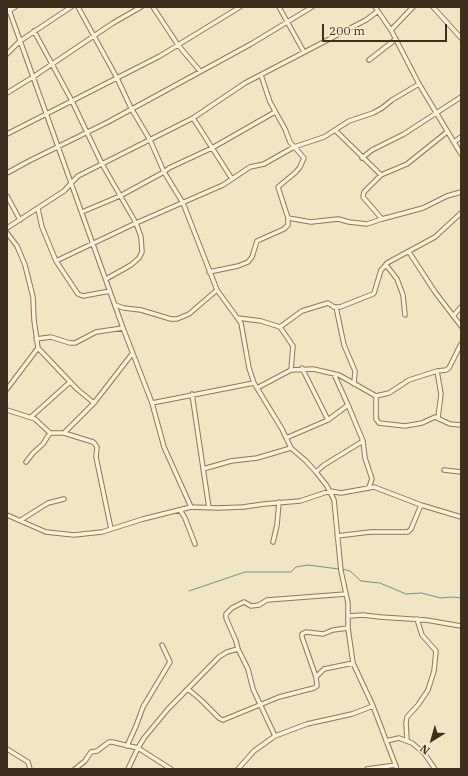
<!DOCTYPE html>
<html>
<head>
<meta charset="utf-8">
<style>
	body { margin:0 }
	#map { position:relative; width:468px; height:776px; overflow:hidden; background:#f2e5c4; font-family:"IBM Plex Serif",serif }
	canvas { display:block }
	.frame { position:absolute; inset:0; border:8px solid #3e2e1e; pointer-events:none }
	.north { position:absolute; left:412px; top:720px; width:40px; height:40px; -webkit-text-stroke:3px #f9efd5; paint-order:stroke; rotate:217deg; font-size:11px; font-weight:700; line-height:16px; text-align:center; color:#3e2e1e }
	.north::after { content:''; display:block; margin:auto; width:14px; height:18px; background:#3e2e1e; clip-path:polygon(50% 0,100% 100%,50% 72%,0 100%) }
	.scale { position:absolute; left:322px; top:24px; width:125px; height:18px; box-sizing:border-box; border:2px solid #3e2e1e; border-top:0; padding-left:5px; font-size:12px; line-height:14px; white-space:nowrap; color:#3e2e1e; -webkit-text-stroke:3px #f9efd5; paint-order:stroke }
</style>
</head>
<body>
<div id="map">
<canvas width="468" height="776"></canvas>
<div class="frame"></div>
<div class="north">N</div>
<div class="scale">200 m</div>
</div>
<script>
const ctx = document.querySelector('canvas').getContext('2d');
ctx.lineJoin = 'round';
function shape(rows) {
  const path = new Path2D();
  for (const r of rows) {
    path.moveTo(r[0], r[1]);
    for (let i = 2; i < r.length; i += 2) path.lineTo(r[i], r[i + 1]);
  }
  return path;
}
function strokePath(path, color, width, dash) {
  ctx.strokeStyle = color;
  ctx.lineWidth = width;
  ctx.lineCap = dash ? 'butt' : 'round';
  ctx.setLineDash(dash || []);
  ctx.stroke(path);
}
const stream = shape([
	[342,569,350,571,361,581,380,583,406,594,421,593,441,598,452,597,461,598],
	[189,591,245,572,291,572,296,567,308,565,339,569]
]);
const minor = shape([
	[8,7,123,328,152,403,164,447,191,507],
	[78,7,117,78,131,108,150,140,164,172,183,203,217,290,241,323,249,368,254,383,282,429,291,448,306,461,316,472,327,486,334,500,341,571,348,603,348,628,353,663,373,706,397,769],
	[153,7,178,45,200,71],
	[279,7,304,52],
	[375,7,391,30,419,84,461,154],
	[433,7,461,38],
	[7,12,15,7],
	[391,30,413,7],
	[34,31,72,101,102,164,136,223,141,237,142,252,139,258,131,265,106,279],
	[7,54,20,41,71,7],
	[369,60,396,39],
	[7,93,33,77,113,23,141,7],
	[193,118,232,179],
	[335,130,381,175],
	[7,134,160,56,240,7],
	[454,142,461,137],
	[362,158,372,150,404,134,461,97],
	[7,173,29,161,108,122,251,44,312,7],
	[7,196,20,220],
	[38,209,42,227,56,261,78,294,83,296,110,291],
	[82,212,120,196,164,172,169,168,212,148,275,112],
	[288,218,311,222,338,219,349,222,367,224,382,219,423,208,447,196,461,192],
	[382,219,363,197,364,192,381,175,407,164,447,132],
	[7,228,64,191,78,176,193,118,245,83,366,20,378,11],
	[7,233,17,246,25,265,33,297,34,320,38,348,77,389,94,403],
	[409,252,435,292,461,326],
	[56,261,136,223,223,185,250,167,264,164,294,147,324,137,349,121,373,113,382,108,392,100,419,84],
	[386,265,397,279,403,295,405,315],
	[209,272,238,266,248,262,252,257,257,241,284,229,288,225,288,218,278,187,296,172,300,167,304,158,290,142,285,129,270,102,261,75],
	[115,305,124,308,141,310,171,319,177,319,189,314,217,290],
	[336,307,344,345,355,371,354,384],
	[453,316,461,307],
	[238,318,261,321,280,327,293,346,291,370],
	[280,327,302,311,328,303,334,307,340,307,373,294,374,293,381,270,384,267,387,263,435,237,461,213],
	[36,339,51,337,70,343,75,343,96,332,123,328],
	[302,368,328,420],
	[437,371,441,394,438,418],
	[334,374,348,405,363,441,365,458,372,479,369,487],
	[257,388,291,370,313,369,339,375,376,396,389,393,409,380,437,371,446,370,449,368,461,344],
	[7,389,38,348],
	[192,394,209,508],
	[376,396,376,419,379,423,405,426,422,423,435,417,450,424,461,425],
	[152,403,254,383],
	[7,410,35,419,50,433,64,433,93,442,95,444,97,447,96,457,111,529],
	[31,417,70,382],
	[64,433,94,403,132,354],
	[286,438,328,420,348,405],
	[26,462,33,453,43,444,50,433],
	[203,469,231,461,257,458,291,448],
	[444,470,461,472],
	[316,472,324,465,363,441],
	[180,510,185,518,195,544],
	[7,515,46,532,74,535,83,534,102,532,143,519,191,507,218,508,243,507,264,504,300,501,330,491,341,493,374,487,421,505,461,517],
	[21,520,48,503,64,499],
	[337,536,370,532,408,532,411,529,421,505],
	[273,542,277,525,279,502],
	[348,616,363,615,380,617,426,620,461,626],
	[316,677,302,637,302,634,306,632,323,634,333,630,348,628],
	[188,689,201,700,219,718,223,720,279,697,314,688,317,686,316,677,324,669,353,663],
	[275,736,253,689,248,669,238,649,236,641,226,618,226,614,232,608,244,602,251,606,259,605,267,600,346,594],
	[407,740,406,723,407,717,418,705,428,690,434,671,436,651,422,635,417,619],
	[386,741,399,738,412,743,424,753,435,769],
	[127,746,136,726,143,707,170,662,162,645],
	[7,749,28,762,30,769],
	[75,769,85,761,91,752,97,751,109,742,112,742,138,748,171,769],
	[128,769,138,748,144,738,168,709,219,657,227,652,238,649],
	[238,769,254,751,275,736,307,724,352,714,373,706],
	[367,769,396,765]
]);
strokePath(stream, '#6c958b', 1);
strokePath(minor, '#8f7658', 5.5);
strokePath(minor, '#fcf2d9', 3.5);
</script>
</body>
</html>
